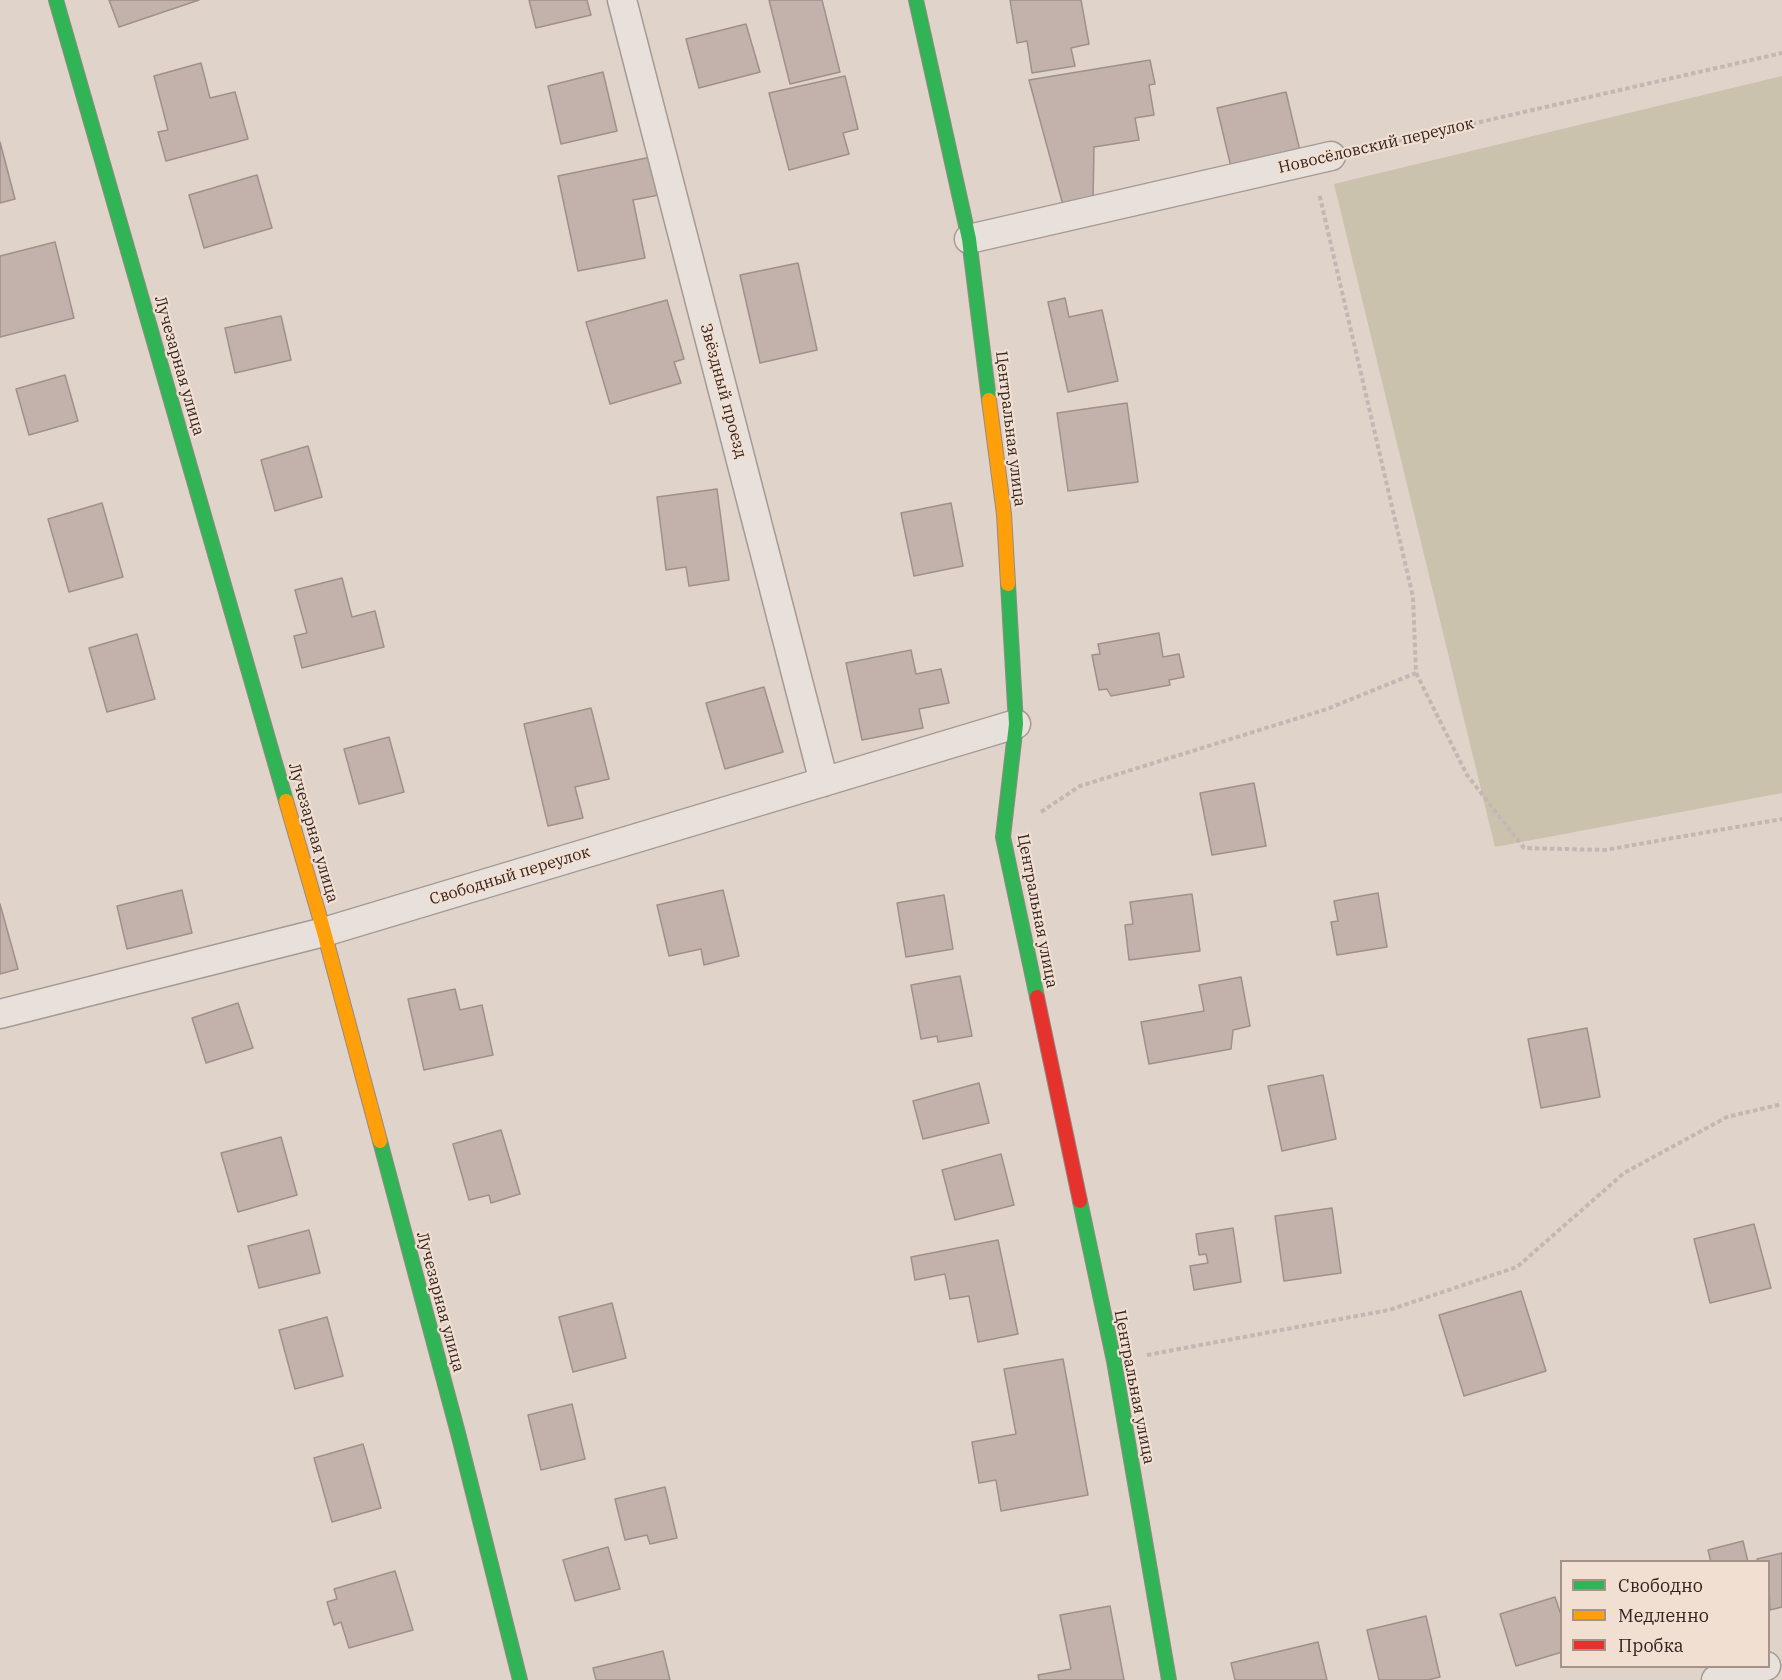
<!DOCTYPE html>
<html>
<head>
<meta charset="utf-8">
<style>
	body { margin:0 }
	#map { position:relative; width:1782px; height:1680px; overflow:hidden; background:#e0d3ca; font-family:"IBM Plex Serif",serif }
	canvas { display:block }
	.legend { position:absolute; left:1560px; top:1560px; width:210px; height:108px; box-sizing:border-box; background:#f1dfd1; border:2px solid #a59389; margin:0; padding:8px 10px; list-style:none; font-size:18px; color:#32221e }
	.legend li { display:flex; align-items:center; gap:12px; height:30px }
	.legend b { width:30px; border:2px solid #a59389 }
</style>
</head>
<body>
<div id="map">
<canvas width="1782" height="1680"></canvas>
<ul class="legend">
<li><b style="height:8px;background:#30b455"></b>Свободно</li>
<li><b style="height:8px;background:#ff9f0a"></b>Медленно</li>
<li><b style="height:8px;background:#e5322d"></b>Пробка</li>
</ul>
</div>
<script>
const ctx = document.querySelector('canvas').getContext('2d');
ctx.lineJoin = 'round';
function fill(path, color) {
  ctx.fillStyle = color;
  ctx.fill(path, 'evenodd');
}
function shape(rows) {
  const path = new Path2D();
  for (const r of rows) {
    path.moveTo(r[0], r[1]);
    for (let i = 2; i < r.length; i += 2) path.lineTo(r[i], r[i + 1]);
  }
  return path;
}
function strokePath(path, color, width, dash) {
  ctx.strokeStyle = color;
  ctx.lineWidth = width;
  ctx.lineCap = dash ? 'butt' : 'round';
  ctx.setLineDash(dash || []);
  ctx.stroke(path);
}
function label(font, color, halo, rows, align = 'center') {
  ctx.font = font + ' "IBM Plex Serif",serif';
  ctx.lineWidth = 4.5;
  ctx.setLineDash([]);
  ctx.textBaseline = 'middle';
  ctx.strokeStyle = halo;
  ctx.fillStyle = color;
  for (const [text, x, y, turn = 0] of rows) {
    ctx.save();
    ctx.translate(x, y);
    ctx.rotate((+turn || 0) * Math.PI / 180);
    ctx.textAlign = isNaN(turn) ? turn : align;
    if (halo) ctx.strokeText(text, 0, 0);
    ctx.fillText(text, 0, 0);
    ctx.restore();
  }
}
const cemetery = shape([
	[1782,76,1782,793,1495,847,1334,184]
]);
const building = shape([
	[109,0,199,0,119,27,109,0],
	[529,0,587,0,591,15,536,28,529,0],
	[769,0,822,0,840,72,790,84,769,0],
	[1010,0,1081,0,1089,44,1071,48,1075,66,1032,73,1027,41,1017,43,1010,0],
	[746,24,760,72,699,88,686,39,746,24],
	[1150,60,1155,84,1149,85,1154,115,1135,118,1139,140,1094,147,1093,199,1063,205,1029,80,1150,60],
	[201,63,210,98,235,92,248,139,166,161,158,132,168,130,154,76,201,63],
	[603,72,617,131,561,144,548,86,603,72],
	[845,76,858,129,843,133,849,154,789,170,769,93,845,76],
	[1286,92,1300,151,1231,167,1217,108,1286,92],
	[0,142,15,199,0,203,0,142],
	[651,157,659,195,633,200,645,258,578,271,558,176,651,157],
	[257,175,272,228,204,248,189,195,257,175],
	[55,242,74,318,0,337,0,256,55,242],
	[798,263,817,350,760,363,740,275,798,263],
	[1065,298,1069,317,1102,310,1118,381,1068,392,1048,302,1065,298],
	[667,300,684,359,674,362,681,383,610,404,586,322,667,300],
	[281,316,291,360,235,373,225,328,281,316],
	[65,375,78,421,29,435,16,389,65,375],
	[1127,403,1138,482,1068,491,1057,413,1127,403],
	[308,446,322,497,275,511,261,460,308,446],
	[717,489,729,580,689,586,686,567,666,570,657,497,717,489],
	[102,503,123,577,69,592,48,519,102,503],
	[951,503,963,566,914,576,901,513,951,503],
	[342,578,352,617,375,611,384,647,302,668,294,636,307,633,295,590,342,578],
	[1159,633,1163,657,1179,654,1184,677,1169,680,1170,685,1111,696,1107,689,1099,690,1092,655,1100,654,1098,644,1159,633],
	[137,634,155,699,107,712,89,648,137,634],
	[911,650,916,674,941,669,949,703,919,709,923,728,862,740,846,663,911,650],
	[764,687,783,752,725,769,706,703,764,687],
	[591,708,609,779,575,787,583,818,548,826,524,724,591,708],
	[389,737,404,792,359,804,344,749,389,737],
	[1254,783,1266,846,1212,855,1200,793,1254,783],
	[182,890,192,933,127,949,117,906,182,890],
	[723,890,739,956,704,965,701,949,669,956,657,905,723,890],
	[1378,893,1387,947,1337,955,1331,922,1338,921,1334,901,1378,893],
	[1192,894,1200,951,1129,960,1125,925,1133,924,1130,902,1192,894],
	[944,895,953,949,906,957,897,903,944,895],
	[0,904,18,969,0,974,0,904],
	[960,976,972,1036,938,1042,937,1036,921,1039,911,985,960,976],
	[1241,977,1250,1026,1233,1030,1231,1049,1149,1064,1141,1022,1204,1011,1199,985,1241,977],
	[455,989,460,1010,482,1005,493,1055,424,1070,408,999,455,989],
	[238,1003,253,1048,206,1063,192,1018,238,1003],
	[1587,1028,1600,1097,1541,1108,1528,1039,1587,1028],
	[1323,1075,1336,1139,1282,1151,1268,1086,1323,1075],
	[979,1083,989,1123,923,1139,913,1101,979,1083],
	[501,1130,520,1194,491,1203,489,1195,469,1200,453,1144,501,1130],
	[281,1137,297,1195,238,1212,221,1153,281,1137],
	[1001,1154,1014,1205,955,1220,942,1170,1001,1154],
	[1332,1208,1341,1273,1284,1281,1275,1216,1332,1208],
	[1754,1224,1771,1288,1710,1303,1694,1239,1754,1224],
	[1233,1228,1241,1282,1194,1290,1190,1266,1208,1263,1206,1254,1199,1255,1196,1234,1233,1228],
	[309,1230,320,1273,259,1288,248,1246,309,1230],
	[998,1240,1018,1334,978,1342,969,1296,950,1299,945,1274,915,1280,911,1257,998,1240],
	[1521,1291,1546,1371,1464,1396,1439,1315,1521,1291],
	[612,1303,626,1358,573,1372,559,1317,612,1303],
	[327,1317,343,1376,295,1389,279,1330,327,1317],
	[1063,1359,1088,1495,1001,1511,996,1480,979,1483,972,1442,1016,1434,1004,1369,1063,1359],
	[572,1404,585,1459,541,1470,528,1415,572,1404],
	[363,1444,381,1508,332,1522,314,1458,363,1444],
	[665,1487,677,1538,650,1544,647,1535,625,1540,615,1499,665,1487],
	[1743,1541,1748,1562,1711,1562,1708,1550,1743,1541],
	[608,1547,620,1589,575,1601,563,1560,608,1547],
	[1782,1553,1782,1607,1770,1610,1768,1562,1758,1562,1757,1559,1782,1553],
	[395,1571,413,1630,349,1648,341,1622,334,1625,327,1602,337,1599,334,1589,395,1571],
	[1555,1597,1562,1618,1562,1652,1516,1666,1500,1614,1555,1597],
	[1110,1606,1124,1680,1039,1680,1038,1675,1071,1669,1060,1615,1110,1606],
	[1426,1616,1440,1677,1428,1680,1379,1680,1367,1630,1426,1616],
	[1318,1642,1327,1680,1235,1680,1231,1663,1318,1642],
	[663,1651,670,1680,596,1680,593,1668,663,1651]
]);
const path = shape([
	[1362,149,1782,53],
	[1416,673,1467,775,1524,848,1605,850,1782,819],
	[1041,812,1080,786,1327,709,1416,673,1413,597,1319,193],
	[1147,1355,1389,1310,1517,1267,1624,1173,1727,1117,1782,1104]
]);
const street = shape([
	[622,0,824,782],
	[969,239,1331,156],
	[0,1014,324,932,1016,724],
	[1716,1680,1766,1666]
]);
const fast = shape([
	[56,0,286,801],
	[916,0,969,239,989,400],
	[1008,584,1016,724,1003,837,1037,997],
	[380,1141,458,1433,520,1680],
	[1080,1201,1114,1361,1169,1680]
]);
const slow = shape([
	[989,400,1004,514,1008,584],
	[286,801,324,932,380,1141]
]);
const jam = shape([
	[1037,997,1080,1201]
]);
const streetNames = [
	["Новосёловский переулок",1376,146,-13],
	["Лучезарная улица",179,366,74],
	["Звёздный проезд",723,391,75],
	["Центральная улица",1010,429,83],
	["Лучезарная улица",313,833,74],
	["Свободный переулок",510,876,-17],
	["Центральная улица",1037,911,79],
	["Лучезарная улица",440,1302,75],
	["Центральная улица",1134,1387,79]
];
fill(cemetery, '#cbc2ad');
fill(building, '#c3b1ac');
strokePath(building, '#9f908b', 1.5);
strokePath(street, '#a59a94', 31);
strokePath(fast, '#958984', 16);
strokePath(slow, '#958984', 16);
strokePath(jam, '#958984', 16);
strokePath(path, '#c1b8b3', 4, [4.5, 3]);
strokePath(street, '#e8e1db', 28);
strokePath(fast, '#30b455', 14);
strokePath(slow, '#ff9f0a', 14);
strokePath(jam, '#e5322d', 14);
label('16px', '#32221e', '#f1dfd1', streetNames);
</script>
</body>
</html>
